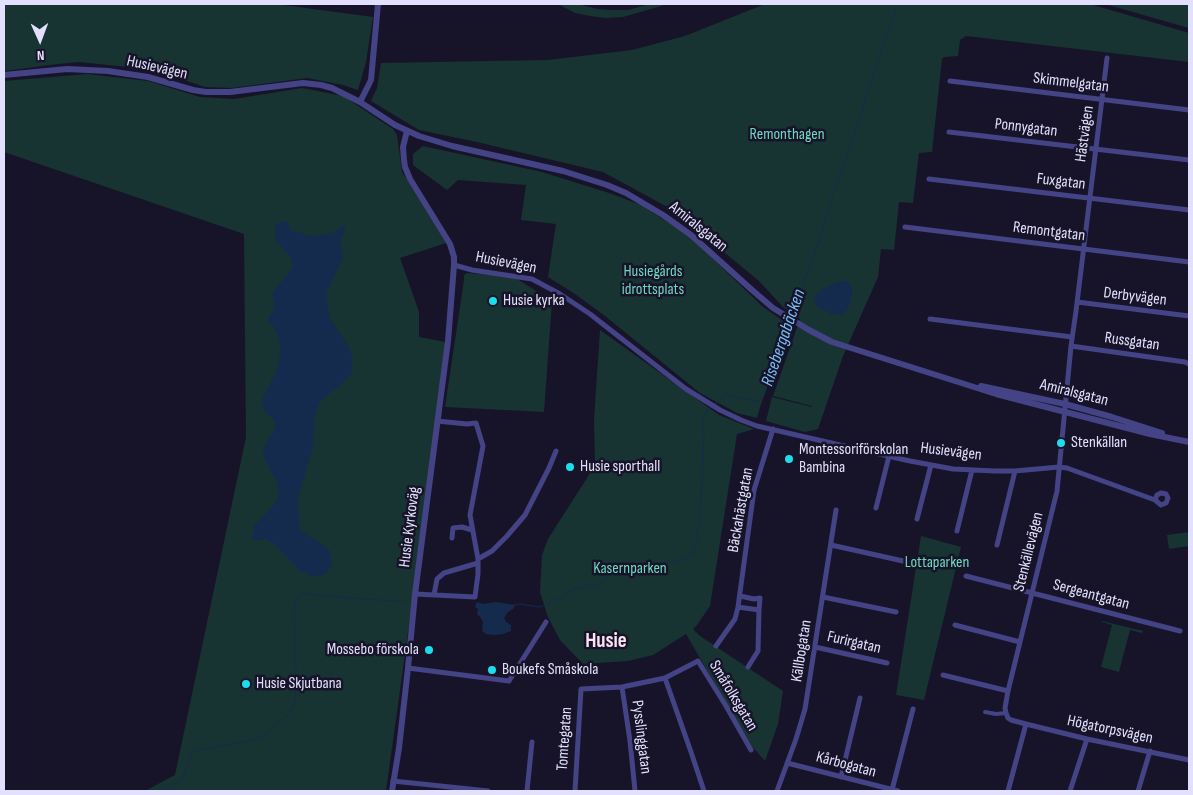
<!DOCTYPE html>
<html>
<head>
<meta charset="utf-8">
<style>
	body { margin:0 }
	#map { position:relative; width:1193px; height:795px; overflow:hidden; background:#17142a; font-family:"Sofia Sans Condensed",sans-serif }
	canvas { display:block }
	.frame { position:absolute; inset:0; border:5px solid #e2e0fc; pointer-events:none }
	.north { position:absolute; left:15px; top:15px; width:50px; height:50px; -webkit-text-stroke:4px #17142a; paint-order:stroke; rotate:178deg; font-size:14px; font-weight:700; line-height:20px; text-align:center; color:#e2e0fc }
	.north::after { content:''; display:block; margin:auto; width:18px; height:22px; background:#e2e0fc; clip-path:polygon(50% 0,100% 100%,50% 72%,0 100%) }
</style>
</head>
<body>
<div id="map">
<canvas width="1193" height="795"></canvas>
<div class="frame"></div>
<div class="north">N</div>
</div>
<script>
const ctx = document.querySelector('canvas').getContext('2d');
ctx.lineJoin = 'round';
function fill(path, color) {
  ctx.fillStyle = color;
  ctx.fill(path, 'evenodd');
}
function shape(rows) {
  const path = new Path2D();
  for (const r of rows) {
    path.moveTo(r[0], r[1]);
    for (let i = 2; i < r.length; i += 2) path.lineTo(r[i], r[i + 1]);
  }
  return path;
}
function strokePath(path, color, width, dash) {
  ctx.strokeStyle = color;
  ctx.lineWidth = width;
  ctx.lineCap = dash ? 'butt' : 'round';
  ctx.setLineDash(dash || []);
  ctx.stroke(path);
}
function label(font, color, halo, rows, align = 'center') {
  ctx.font = font + ' "Sofia Sans Condensed",sans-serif';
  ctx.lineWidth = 5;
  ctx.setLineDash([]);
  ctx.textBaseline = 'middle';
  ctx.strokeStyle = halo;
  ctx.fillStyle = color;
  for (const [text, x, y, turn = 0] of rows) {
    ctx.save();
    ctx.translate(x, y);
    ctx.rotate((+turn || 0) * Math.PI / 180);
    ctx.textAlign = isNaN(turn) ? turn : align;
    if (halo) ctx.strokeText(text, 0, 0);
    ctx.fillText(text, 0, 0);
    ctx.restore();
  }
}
const green = shape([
	[4,4,276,4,373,17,366,62,358,90,343,85,307,78,232,88,205,87,172,76,129,67,78,62,49,65,5,71,4,70],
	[558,4,578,4,597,9,612,10,628,10,650,4,668,4,623,17,606,18,590,16,575,13],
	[765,4,1090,4,1189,33,1189,62,966,36,960,40,958,56,944,57,942,59,932,152,919,153,913,203,899,202,894,250,881,249,878,277,843,356,818,429,805,432,766,421,772,397,812,407,812,406,773,396,800,319,783,307,759,281,673,210,603,172,477,142,419,130,371,101,377,88,381,63,548,60,632,50,685,36],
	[1105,4,1189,4,1189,28],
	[87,74,148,81,200,97,234,99,302,88,343,96,393,129,397,135,402,172,446,243,400,258,419,312,419,337,445,342,435,438,386,791,145,791,175,775,246,437,244,234,4,152,4,81],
	[423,146,542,172,609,193,641,205,689,236,762,306,790,326,761,404,757,418,737,413,700,393,605,316,575,294,548,277,556,224,521,220,526,185,458,180,447,190,413,165,413,154],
	[467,273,514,277,552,301,544,412,445,407,464,280,464,275],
	[600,330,719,415,754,429,737,434,710,606,697,625,693,629,700,636,783,691,778,724,765,761,750,744,686,634,653,655,628,661,583,664,560,640,548,617,540,592,542,555,548,539,587,478,595,463,594,420],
	[1189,532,1189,546,1169,549,1167,535],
	[921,536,961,547,924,700,896,695],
	[1102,621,1143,631,1142,633,1130,630,1119,672,1101,667,1112,625,1102,622]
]);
const water = shape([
	[287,221,291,230,307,235,316,236,332,233,340,228,346,222,343,235,341,239,340,246,343,255,342,260,327,291,327,301,328,309,331,320,350,349,352,358,352,373,338,388,328,394,321,401,317,409,314,421,313,448,298,496,299,515,298,520,301,530,330,551,331,556,332,567,324,574,312,577,305,572,301,572,273,543,265,539,251,541,253,538,253,527,272,507,279,497,277,483,265,460,263,451,268,439,274,432,275,427,274,420,264,411,262,405,263,397,275,374,279,361,280,349,278,336,273,326,267,320,273,311,274,300,272,293,288,274,293,266,291,257,287,254,275,239,275,224],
	[840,281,847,281,850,284,852,291,852,297,847,310,843,314,834,315,819,308,815,304,814,298,820,290],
	[477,602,483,604,495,602,515,605,513,609,508,612,504,618,506,622,511,625,511,631,503,634,493,635,486,634,482,631,483,622,480,617,477,614,478,609,475,607]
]);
const stream = shape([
	[792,315,822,232,828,208,861,117,866,94,898,4],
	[714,405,723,396,727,394,758,402,764,395,790,326,788,324,789,321],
	[514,605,521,604,539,607,546,605,565,595,574,589,583,586,597,585,610,574,639,576,646,570,653,568,658,563,681,561,694,552,695,544,698,540,697,533,700,520,704,435,703,422,705,415,711,407],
	[162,791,180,781,184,777,189,758,192,753,198,750,248,741,262,737,289,714,295,704,296,665,294,612,296,601,298,596,303,594,405,602]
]);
const pedestrian = shape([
	[985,712,996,714,1006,713]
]);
const minor = shape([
	[950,81,1189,110],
	[949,132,1189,160],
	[929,179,1189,210],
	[905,227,1189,262],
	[454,265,472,270,532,279,560,294,590,314,686,389,720,410,741,420,757,426,910,461,953,469,995,471,1015,471,1059,467,1067,468,1155,500,1161,505,1166,503,1168,498,1166,494,1161,493,1157,495,1155,500],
	[1077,302,1189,316],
	[930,319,1072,337],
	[1071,346,1185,362,1189,364],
	[876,508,889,456],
	[917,519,931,465],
	[957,531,972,470],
	[452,538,453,528,462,527,472,530],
	[831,545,903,561],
	[997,545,1015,471],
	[478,559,492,551,507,536,525,515,549,468,556,451],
	[966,576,1180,631],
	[415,594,475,597,478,574,478,559,470,515,483,446,476,423,467,424,437,421],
	[434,595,437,579,444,573,478,563],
	[740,596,754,599,760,598,759,610,738,607,754,490,773,429],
	[823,597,896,612],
	[955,625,1020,642],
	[716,646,735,619,738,607],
	[815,647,887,663],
	[748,667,758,651,759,610],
	[408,668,509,681,546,622],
	[943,675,1008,691],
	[665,678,691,752,704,791],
	[622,687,630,741,635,791],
	[1026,724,1087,739,1189,760],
	[787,763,898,791],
	[841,777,860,698],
	[393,781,488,791],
	[892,790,913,709],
	[527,791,532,742],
	[575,791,581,689,622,687,665,678,698,661,726,706,751,750],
	[777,791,796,739,805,709,836,510],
	[1008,791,1026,724,1011,720,1008,718,1006,713,1005,708,1008,691,1057,491,1071,346,1076,311,1107,58],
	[1070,791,1087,739],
	[1138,791,1150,751]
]);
const tertiary = shape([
	[4,75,67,69,108,71,148,77,193,90,206,92,230,92,303,83,321,85,332,88,360,102,395,125,419,136,452,146,563,171,607,185,626,193,663,215,691,235,752,290,773,308,809,330,832,342,996,394,1150,434,1189,442],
	[360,102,371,80,378,4],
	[981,386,1065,404,1112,417,1162,433],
	[392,791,399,748,408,668,415,594,448,341,454,265,454,257,450,244,410,179,405,167,404,160,403,147,407,131]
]);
const markers = [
	[493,301,5,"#1ddceb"],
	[1061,443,5,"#1ddceb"],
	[789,459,5,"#1ddceb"],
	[570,467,5,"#1ddceb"],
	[429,650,5,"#1ddceb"],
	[492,670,5,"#1ddceb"],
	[246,684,5,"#1ddceb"]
];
const streetNames = [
	["Husievägen",157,68,13],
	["Skimmelgatan",1071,83,7],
	["Ponnygatan",1026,128,7],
	["Hästvägen",1085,134,-82],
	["Fuxgatan",1061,182,7],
	["Amiralsgatan",698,227,39],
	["Remontgatan",1049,232,7],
	["Husievägen",506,263,11],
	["Derbyvägen",1135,297,7],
	["Russgatan",1132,342,8],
	["Amiralsgatan",1074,393,14],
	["Husievägen",951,452,7],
	["Bäckahästgatan",741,510,-80],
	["Husie Kyrkoväg",410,527,-83],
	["Stenkällevägen",1029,552,-76],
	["Sergeantgatan",1091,595,15],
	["Furirgatan",854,643,13],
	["Källbogatan",802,651,-81],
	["Småfolksgatan",733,696,59],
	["Högatorpsvägen",1110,730,12],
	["Pysslinggatan",641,737,83],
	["Tomtegatan",565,739,-86],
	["Kårbogatan",846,765,15]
];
const parkNames = [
	["Remonthagen",787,135],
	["Husiegårds",653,272],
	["idrottsplats",653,290],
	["Lottaparken",937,563],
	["Kasernparken",630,569]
];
const poiNames = [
	["Husie kyrka",503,301],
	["Stenkällan",1071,443],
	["Montessoriförskolan",799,450],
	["Bambina",799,468],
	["Husie sporthall",580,467],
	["Mossebo förskola",419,650,"right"],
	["Boukefs Småskola",502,670],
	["Husie Skjutbana",256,684]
];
const waterNames = [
	["Risebergabäcken",784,338,-71]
];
const districtNames = [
	["Husie",606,642]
];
fill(green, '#173432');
fill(water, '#142b4e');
strokePath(stream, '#142b4e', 1);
strokePath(pedestrian, '#444385', 4);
strokePath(minor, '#444385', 5);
strokePath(tertiary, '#444385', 6);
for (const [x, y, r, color] of markers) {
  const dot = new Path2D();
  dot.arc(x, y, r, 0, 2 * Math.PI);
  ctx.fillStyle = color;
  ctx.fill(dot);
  strokePath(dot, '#17142a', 2);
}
label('16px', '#e2e0fc', '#17142a', streetNames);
label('16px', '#70d8bc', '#17142a', parkNames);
label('16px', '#e2e0fc', '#17142a', poiNames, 'left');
label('italic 18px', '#77bdf3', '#17142a', waterNames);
label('bold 21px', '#fce2f3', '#17142a', districtNames);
</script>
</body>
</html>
